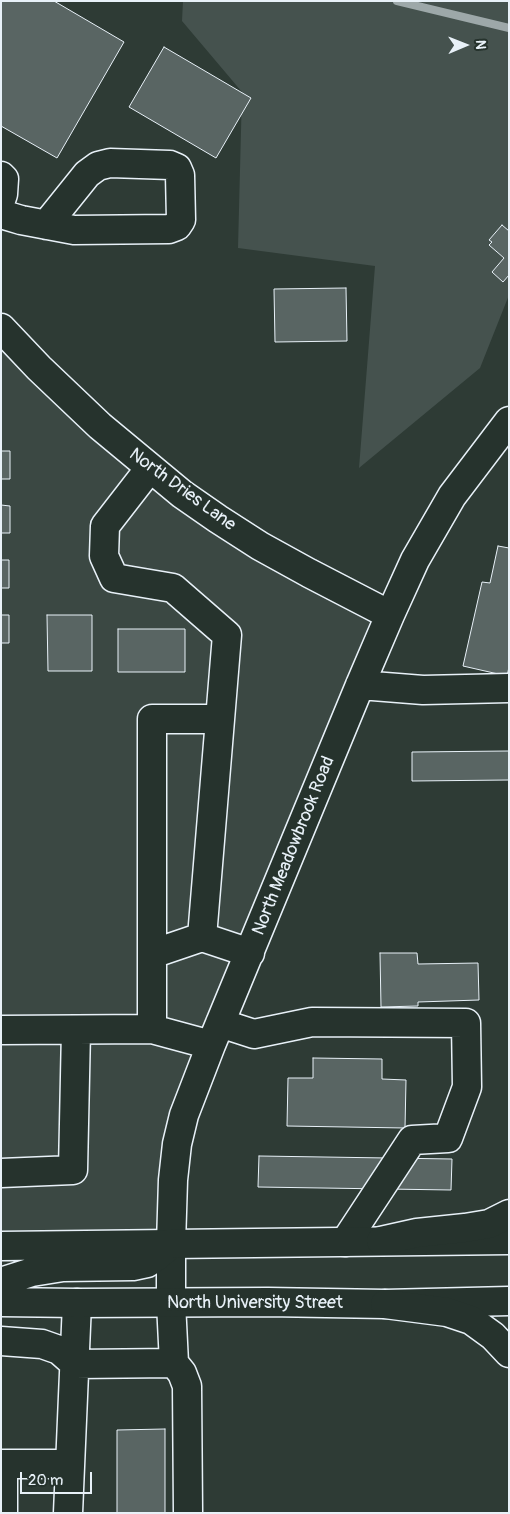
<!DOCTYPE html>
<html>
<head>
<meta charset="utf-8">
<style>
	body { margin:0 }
	#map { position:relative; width:510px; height:1514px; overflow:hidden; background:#2e3b35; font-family:Pangolin,sans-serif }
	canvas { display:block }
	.frame { position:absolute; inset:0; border:2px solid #e8f1f8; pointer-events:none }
	.north { position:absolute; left:440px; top:20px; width:50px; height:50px; -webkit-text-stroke:4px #26332d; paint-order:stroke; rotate:89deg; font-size:14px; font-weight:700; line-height:20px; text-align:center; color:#e8f1f8 }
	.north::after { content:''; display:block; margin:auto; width:18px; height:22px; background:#e8f1f8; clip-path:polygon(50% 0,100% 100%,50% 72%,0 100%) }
	.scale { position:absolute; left:20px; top:1472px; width:72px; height:22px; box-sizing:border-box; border:2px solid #e8f1f8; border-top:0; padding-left:6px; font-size:15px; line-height:18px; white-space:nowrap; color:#e8f1f8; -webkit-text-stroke:4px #26332d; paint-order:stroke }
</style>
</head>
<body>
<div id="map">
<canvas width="510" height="1514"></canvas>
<div class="frame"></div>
<div class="north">N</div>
<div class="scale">20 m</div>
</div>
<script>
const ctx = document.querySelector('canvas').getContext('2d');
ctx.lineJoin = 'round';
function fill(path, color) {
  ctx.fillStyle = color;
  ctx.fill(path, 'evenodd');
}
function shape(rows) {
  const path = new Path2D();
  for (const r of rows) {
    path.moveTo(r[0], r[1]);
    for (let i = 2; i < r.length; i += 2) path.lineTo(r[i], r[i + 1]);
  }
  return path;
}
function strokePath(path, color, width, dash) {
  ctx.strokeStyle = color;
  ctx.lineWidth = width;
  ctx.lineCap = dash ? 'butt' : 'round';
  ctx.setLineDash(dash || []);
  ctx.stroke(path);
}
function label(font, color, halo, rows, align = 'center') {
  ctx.font = font + ' Pangolin,sans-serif';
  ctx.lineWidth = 5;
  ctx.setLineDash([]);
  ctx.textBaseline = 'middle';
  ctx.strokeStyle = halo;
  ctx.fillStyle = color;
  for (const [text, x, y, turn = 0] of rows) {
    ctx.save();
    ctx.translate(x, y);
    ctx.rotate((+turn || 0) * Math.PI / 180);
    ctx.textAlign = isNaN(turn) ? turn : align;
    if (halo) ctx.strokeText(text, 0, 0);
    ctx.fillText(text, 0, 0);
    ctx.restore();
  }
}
const built = shape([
	[1,325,150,468,390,615,184,1115,171,1244,1,1246]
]);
const green = shape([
	[183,1,509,1,509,295,480,368,359,468,375,266,238,248,242,92,182,21]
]);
const stream = shape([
	[397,1,509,28]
]);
const building = shape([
	[1,1,54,1,124,42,57,158,1,126,1,1],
	[164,47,251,98,216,158,129,107,164,47],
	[502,225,509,231,509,275,503,282,492,272,504,258,489,245,492,242,489,240,502,225],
	[346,288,347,341,275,342,274,289,346,288],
	[1,451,10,451,10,479,1,479,1,451],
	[1,505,10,506,10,533,1,533,1,505],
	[498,546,509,548,509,667,507,676,463,666,482,582,490,583,498,546],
	[1,560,9,560,9,588,1,588,1,560],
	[1,615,9,615,9,643,1,643,1,615],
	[47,615,92,615,92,671,48,671,47,615],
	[118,629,185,629,185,672,118,672,118,629],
	[509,751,509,780,412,781,412,752,509,751],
	[380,953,417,953,418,964,478,963,479,1000,418,1002,418,1006,381,1007,380,953],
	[313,1058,382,1059,382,1079,406,1080,405,1128,287,1126,288,1078,313,1078,313,1058],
	[259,1156,452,1159,451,1190,258,1187,259,1156],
	[165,1429,165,1513,117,1513,117,1430,165,1429]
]);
const minor = shape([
	[1,176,4,179,3,194,1,200],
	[1,214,21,220,74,230,169,229,177,226,181,220,180,175,177,168,170,165,110,163,98,166,87,174,46,225],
	[1,328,39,368,100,426,182,494,218,519,260,546,309,573,390,615],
	[150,468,105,526,104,556,114,578,173,588,227,635,202,937],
	[360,685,423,690,509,688],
	[152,954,152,719,220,719],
	[220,1023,254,1034,312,1022,466,1023,467,1087,448,1138,412,1140,345,1242],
	[152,1029,152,954,202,937,250,953],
	[1,1030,152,1029,211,1045],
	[1,1173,73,1170,76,1030],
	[1,1341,42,1344,59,1350,75,1364,174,1363],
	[1,1464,70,1464],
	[3,1513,3,1464],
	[68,1513,77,1303],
	[188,1513,187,1386,182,1373,174,1363,171,1303,171,1244,173,1180,177,1144,184,1115,211,1045,360,685,390,615,415,560,452,496,509,421]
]);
const major = shape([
	[1,1246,509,1240],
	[1,1282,32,1272,63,1267,133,1266,147,1263,159,1255,171,1244],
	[1,1302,77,1303,268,1302,385,1304,509,1301]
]);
const highway = shape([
	[381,1241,417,1233,465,1228,489,1224,509,1214],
	[385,1304,447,1312,471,1320,493,1336,509,1353]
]);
const streetNames = [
	["North Dries Lane",182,490,36],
	["North Meadowbrook Road",294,846,-68],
	["North University Street",255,1303]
];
fill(built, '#3b4843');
fill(green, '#45524e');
strokePath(stream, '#9da8a9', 8);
fill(building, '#596563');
strokePath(building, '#e8f1f8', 1);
strokePath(minor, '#e8f1f8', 31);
strokePath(major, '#e8f1f8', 31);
strokePath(highway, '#e8f1f8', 31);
strokePath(minor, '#26332d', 28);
strokePath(major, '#26332d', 28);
strokePath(highway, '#26332d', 28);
label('18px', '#e8f1f8', '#26332d', streetNames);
</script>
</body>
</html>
